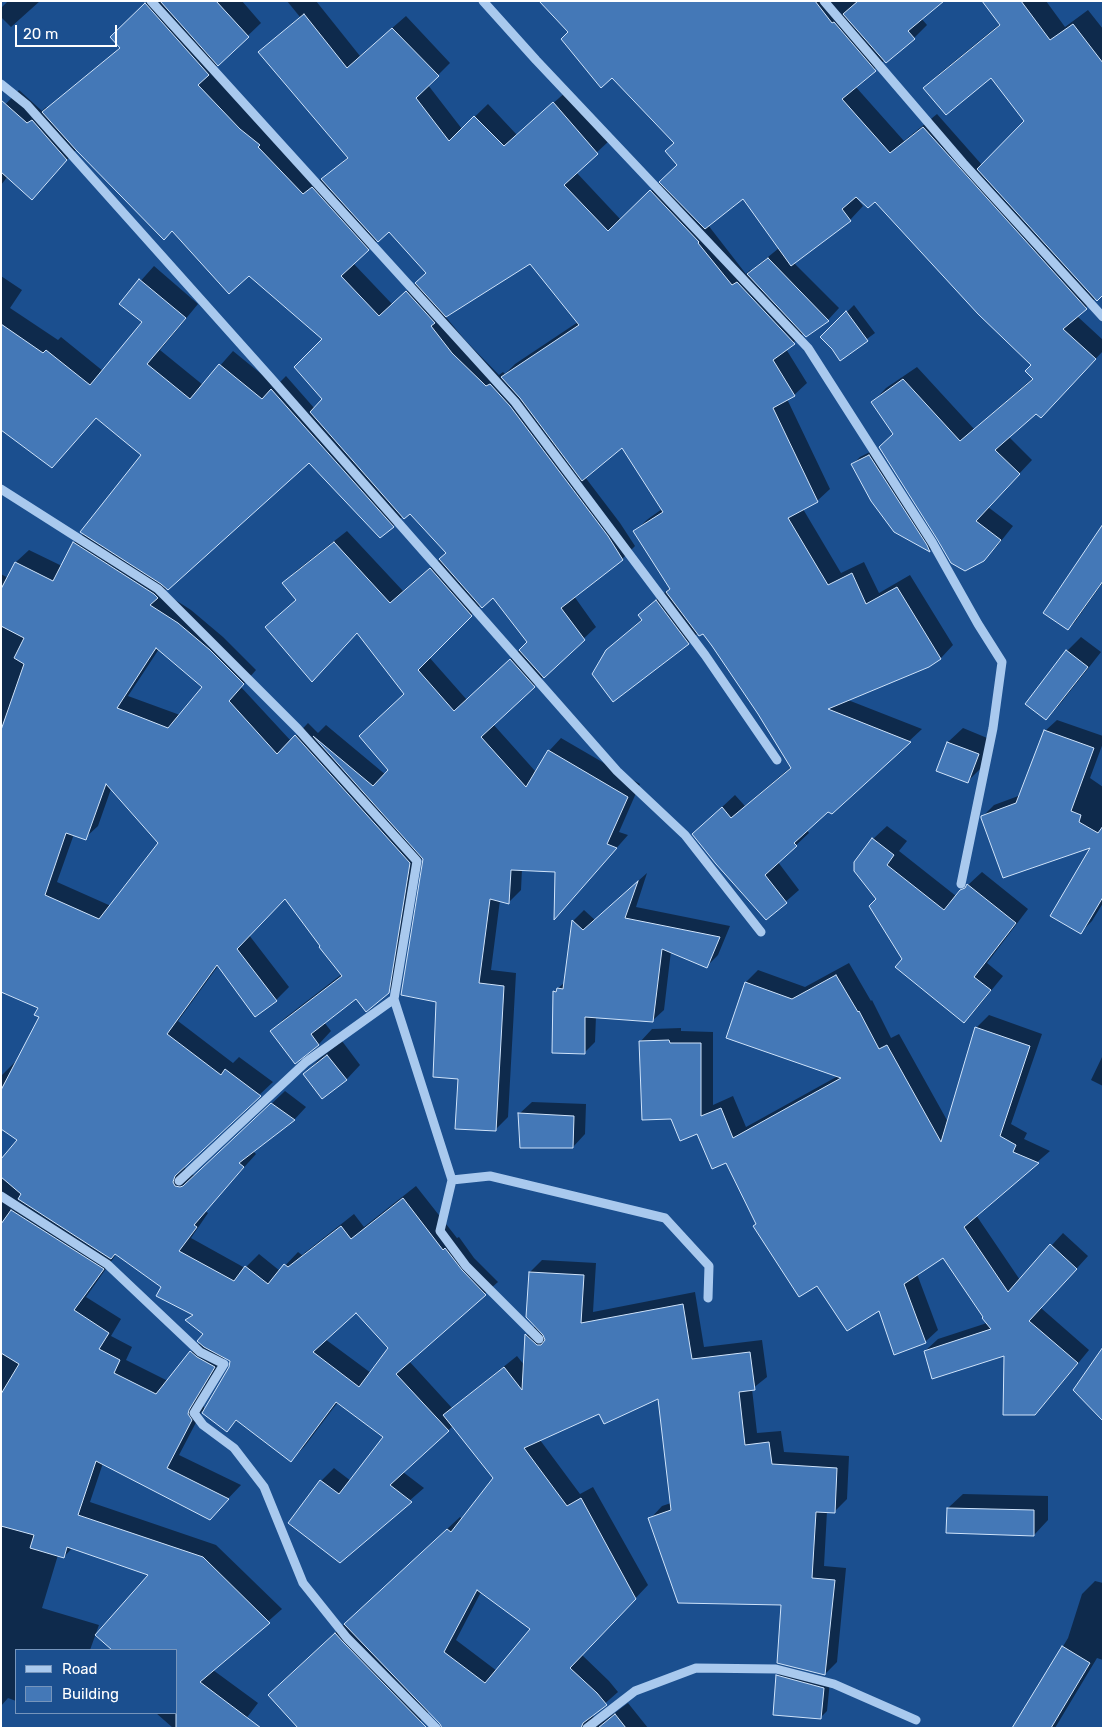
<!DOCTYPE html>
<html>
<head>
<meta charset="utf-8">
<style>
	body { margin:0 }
	#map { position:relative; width:1104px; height:1729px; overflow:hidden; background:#1b4f8f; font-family:Rubik,sans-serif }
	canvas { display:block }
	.frame { position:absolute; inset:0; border:2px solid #fff; pointer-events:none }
	.legend { position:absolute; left:15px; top:1649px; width:162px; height:65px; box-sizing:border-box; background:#1b4f8f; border:1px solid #7695bc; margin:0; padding:6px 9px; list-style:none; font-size:15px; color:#fff }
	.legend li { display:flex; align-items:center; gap:10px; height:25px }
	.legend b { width:25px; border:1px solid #7695bc }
	.scale { position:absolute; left:15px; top:25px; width:102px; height:22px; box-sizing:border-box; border:2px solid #fff; border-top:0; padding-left:6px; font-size:15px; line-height:18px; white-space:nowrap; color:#fff; -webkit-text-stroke:4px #1b4f8f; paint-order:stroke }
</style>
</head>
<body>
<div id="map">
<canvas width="1104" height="1729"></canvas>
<div class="frame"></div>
<ul class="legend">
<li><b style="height:6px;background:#a9c9ee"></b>Road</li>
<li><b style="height:14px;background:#4478b7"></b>Building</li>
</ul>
<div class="scale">20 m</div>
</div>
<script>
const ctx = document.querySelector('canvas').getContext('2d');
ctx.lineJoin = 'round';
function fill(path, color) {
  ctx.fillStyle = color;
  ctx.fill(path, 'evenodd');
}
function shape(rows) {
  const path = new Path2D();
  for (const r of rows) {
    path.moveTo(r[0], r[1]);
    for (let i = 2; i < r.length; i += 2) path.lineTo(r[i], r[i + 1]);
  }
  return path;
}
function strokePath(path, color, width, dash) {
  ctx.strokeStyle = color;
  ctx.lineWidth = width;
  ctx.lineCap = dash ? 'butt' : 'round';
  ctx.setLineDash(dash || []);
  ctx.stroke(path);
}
const shadow = shape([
	[8,1,40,1,11,27,1,17,1,8],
	[148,1,242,1,261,23,210,72,316,182,325,176,326,177,348,157,260,52,300,17,287,1,316,1,360,56,406,16,450,63,428,85,462,129,488,104,517,135,567,91,610,140,576,172,621,220,679,164,675,143,541,1,942,1,921,18,927,25,914,38,885,60,855,86,904,141,937,114,982,165,1026,121,991,76,925,88,939,74,1000,24,986,1,1046,1,1065,27,1088,10,1103,29,1103,121,1096,298,1077,316,1103,340,1103,351,1054,403,1036,412,1008,436,1032,460,988,507,1013,526,997,546,983,560,873,402,886,388,917,367,974,429,1033,378,1032,365,875,201,856,197,863,206,850,220,794,263,839,308,828,320,806,335,804,333,786,349,807,383,794,395,787,399,830,489,817,501,803,509,841,573,864,562,879,593,910,575,953,645,941,658,928,666,848,700,922,729,832,813,828,811,807,830,809,833,778,862,799,890,766,919,693,834,735,795,745,806,791,767,759,713,703,632,698,633,688,643,607,650,642,619,639,615,671,587,635,531,648,519,662,509,622,447,585,477,620,523,635,546,622,559,574,596,596,627,493,724,536,772,549,751,561,738,640,784,619,832,628,835,556,917,557,871,522,869,521,890,509,902,500,900,491,970,516,973,508,1117,496,1129,459,1077,438,1001,424,858,422,856,401,979,388,992,356,998,324,1022,331,1031,319,1044,295,1062,272,1031,285,1018,342,974,285,897,249,935,289,987,276,1000,218,966,178,1021,233,1063,239,1057,273,1082,187,1163,185,1168,188,1173,194,1175,198,1173,285,1091,306,1107,294,1120,253,1151,256,1154,205,1211,208,1213,191,1238,245,1268,259,1254,280,1271,298,1252,302,1255,354,1214,364,1227,416,1186,457,1238,459,1237,474,1258,498,1282,409,1361,452,1408,517,1356,525,1366,527,1335,536,1325,530,1272,542,1260,596,1263,593,1312,695,1292,704,1347,762,1340,767,1377,752,1389,757,1433,781,1431,784,1452,849,1456,847,1499,834,1512,827,1511,824,1566,846,1568,837,1662,825,1674,782,1604,650,1519,662,1506,671,1503,660,1397,600,1413,540,1440,580,1494,593,1487,648,1585,582,1655,609,1681,618,1692,593,1714,594,1719,598,1722,604,1721,628,1703,648,1728,456,1728,431,1709,414,1728,282,1682,460,1517,462,1519,494,1478,453,1426,403,1472,424,1488,340,1561,289,1523,321,1481,334,1468,351,1481,385,1437,338,1402,304,1447,291,1460,237,1420,227,1430,202,1411,179,1455,241,1485,222,1505,103,1463,90,1502,216,1545,282,1609,213,1670,258,1703,239,1728,173,1728,156,1713,176,1713,176,1650,114,1650,97,1635,150,1574,73,1547,64,1557,58,1555,42,1608,99,1625,90,1650,16,1650,16,1701,8,1698,1,1706,1,1161,19,1140,1,1128,1,1076,15,1062,17,1063,41,1017,40,1008,1,991,1,574,8,578,16,562,29,550,62,566,71,546,84,533,143,455,97,417,1,428,1,276,22,290,10,308,58,340,61,337,103,371,143,322,121,303,154,266,198,304,160,350,203,385,233,351,276,386,286,376,315,409,324,399,324,339,249,275,172,230,77,149,32,198,8,176,1,185,1,109,19,90,42,111,46,107,47,108,121,47,111,37],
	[743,197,779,248,751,271,750,270,746,274,708,225],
	[389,230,428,273,392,304,353,263],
	[530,263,578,322,515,364,505,374,503,372,499,375,465,340,445,316],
	[309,461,393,526,403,516,410,512,447,553,403,591,347,531,296,571,284,583,297,599,266,627,358,632,405,694,390,771,386,775,326,725,318,733,308,723,291,741,241,687,256,670,223,637,191,610,163,592],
	[493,596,528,642,467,700,429,657,481,605],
	[159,649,204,687,180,715,128,696],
	[111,789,160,843,111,906,57,882,74,834,85,838,98,826],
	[116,1253,163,1287,193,1314,187,1320,205,1333,200,1342,168,1381,126,1360,132,1347,111,1336,121,1319,86,1297,115,1256,114,1255],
	[356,1311,390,1348,371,1373,325,1339],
	[225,1357,231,1360,231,1368,205,1409,200,1400,201,1396],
	[481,1592,532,1629,497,1671,456,1640],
	[854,305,875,333,840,359,833,348,822,337],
	[876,449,937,544,930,550,895,531,853,464,860,457],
	[1103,547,1103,582,1075,622,1068,629],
	[1081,637,1101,652,1060,704,1046,719,1067,651],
	[1057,720,1103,736,1103,743,1090,778,1103,787,1103,903,1092,921,1081,932,1092,846,983,816,994,805,1021,795,1045,731],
	[963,728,992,740,982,767,967,782,938,770,948,742],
	[887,826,907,841,899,851,956,896,982,872,1028,909,987,963,1003,976,977,1008,964,1022,903,959,877,899,873,839],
	[647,873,636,907,730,926,718,955,707,966,671,951,664,1010,652,1021,596,1016,595,1042,584,1053,554,992,566,981,574,920,584,910,595,920],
	[849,963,871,1001,872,1000,891,1038,899,1034,948,1122,977,1027,989,1015,1042,1034,1011,1124,1027,1133,1024,1139,1050,1151,976,1215,1020,1280,1063,1233,1088,1256,1041,1308,1089,1350,1047,1401,1035,1413,1006,1354,925,1351,938,1339,987,1323,943,1256,917,1274,938,1330,925,1342,879,1309,817,1285,757,1223,727,1162,698,1132,672,1117,640,1042,652,1029,681,1028,681,1031,713,1032,713,1105,733,1096,746,1127,838,1076,746,982,758,970,805,987],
	[342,1041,360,1065,346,1080,305,1074,319,1059],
	[1103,1055,1103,1086,1091,1080],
	[532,1102,586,1104,585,1134,573,1147,519,1114],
	[963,1494,1048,1496,1048,1520,1034,1535,948,1508],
	[1095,1581,1103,1583,1103,1660,1097,1658,1055,1728,1017,1728,1015,1727,1068,1638,1082,1594],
	[784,1669,830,1681,827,1711,820,1718,777,1676]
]);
const building = shape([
	[160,1,216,1,249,37,218,66,160,1],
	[539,1,815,1,832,23,834,22,876,71,842,99,857,116,890,153,923,127,1087,309,1063,329,1096,359,1041,418,1036,414,995,450,1020,474,976,521,1001,540,984,561,965,571,951,563,937,539,879,447,893,434,871,402,903,379,960,441,1033,379,1025,371,1031,365,978,314,875,202,868,208,856,197,842,209,851,221,791,266,743,199,705,229,659,182,677,165,665,151,674,143,612,78,601,88,561,39,568,32,539,1],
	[858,1,944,1,908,31,915,39,886,63,843,14,858,1],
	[982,1,1021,1,1050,40,1073,24,1103,63,1103,295,1097,301,977,169,1024,121,991,78,946,115,923,88,1000,25,982,1],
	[145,3,209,75,198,85,240,129,260,145,258,147,303,194,312,187,369,250,341,276,379,316,406,291,435,323,431,326,452,353,486,386,490,384,510,406,608,536,623,560,561,608,585,640,544,678,519,650,527,642,493,598,482,608,439,559,446,553,410,514,404,519,310,412,322,399,294,367,322,339,249,276,229,294,172,231,164,240,76,150,42,112,120,48,110,37,145,3],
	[304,14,347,68,392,28,439,76,416,98,449,141,474,116,504,146,553,102,598,154,564,185,608,231,650,190,699,242,698,243,732,285,737,282,795,344,773,360,795,396,773,408,818,502,788,518,828,585,852,573,866,604,897,587,941,659,929,667,828,709,911,742,832,814,828,812,794,843,797,846,765,875,787,903,766,920,716,864,692,834,722,807,731,818,791,768,758,714,712,646,703,634,699,636,666,592,670,589,633,531,663,512,622,448,582,481,520,398,501,377,579,325,530,264,446,317,415,283,426,273,389,232,378,242,321,179,348,158,258,52,304,14],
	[1,100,27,123,32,120,67,160,32,200,1,172,1,100],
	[768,258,829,321,806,337,747,274,768,258],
	[139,279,186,318,147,364,190,399,219,364,262,399,271,389,394,527,380,538,309,463,168,590,161,584,80,532,141,455,96,418,52,468,1,430,1,324,43,353,46,350,90,385,142,322,119,304,139,279],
	[846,311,868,341,840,361,832,349,820,337,846,311],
	[869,455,927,545,930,552,894,532,871,501,851,464,869,455],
	[1103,524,1103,581,1068,630,1043,613,1103,524],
	[73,542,154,594,158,598,150,605,178,623,210,650,244,684,229,701,277,754,295,735,410,863,389,993,366,1012,356,999,311,1034,319,1045,295,1064,270,1031,342,976,319,947,320,946,285,899,237,949,277,1001,255,1017,217,965,167,1034,221,1075,225,1069,261,1096,175,1176,173,1182,175,1186,180,1187,183,1186,271,1103,295,1120,239,1163,244,1167,194,1225,197,1227,179,1251,234,1281,245,1266,268,1284,284,1264,288,1267,341,1226,351,1239,403,1198,443,1250,445,1248,462,1270,486,1295,396,1374,449,1431,390,1485,412,1502,340,1563,288,1523,320,1480,339,1494,383,1437,336,1402,291,1462,236,1420,227,1432,202,1413,229,1367,230,1361,204,1347,197,1341,203,1334,185,1320,193,1315,156,1296,161,1287,115,1254,111,1259,18,1199,21,1194,1,1177,1,1159,17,1140,1,1129,1,1090,39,1017,34,1015,38,1008,1,992,1,730,24,664,14,658,24,638,1,626,1,589,15,562,53,581,73,542],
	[156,648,202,687,168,728,117,708,156,648],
	[106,784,158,843,99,919,45,895,66,833,86,840,106,784],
	[356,1313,388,1348,359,1387,313,1352,356,1313],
	[334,542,390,603,430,568,472,616,418,670,454,711,510,659,535,687,481,737,526,787,548,750,628,797,607,844,617,848,554,920,555,872,511,870,509,904,490,899,479,983,504,986,496,1131,455,1129,458,1079,433,1077,436,1002,401,995,423,859,313,736,373,786,388,770,359,736,404,694,357,633,312,682,265,627,296,600,282,583,334,542],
	[656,600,689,644,613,702,592,674,606,650,642,620,638,615,656,600],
	[1066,650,1088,667,1046,720,1025,704,1066,650],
	[1044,730,1094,748,1071,811,1081,815,1079,822,1098,833,1103,826,1103,897,1081,934,1050,916,1090,848,1003,878,981,818,981,816,1016,803,1044,730],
	[947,742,979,754,968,783,936,771,947,742],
	[872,838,894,855,887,865,944,910,960,890,965,888,967,884,1016,923,974,977,991,990,964,1023,895,967,902,959,869,906,876,899,854,871,854,862,872,838],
	[638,881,625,918,720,937,707,968,662,949,653,1022,585,1017,585,1054,552,1053,553,991,556,992,557,988,563,989,572,920,583,930,638,881],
	[836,975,858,1012,859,1011,879,1049,887,1045,941,1142,975,1027,1030,1046,1000,1136,1016,1145,1013,1152,1039,1163,964,1227,1008,1292,1050,1244,1077,1269,1029,1321,1078,1363,1035,1415,1003,1415,1004,1356,932,1379,924,1351,991,1329,982,1318,983,1317,943,1258,904,1284,926,1343,894,1355,879,1311,847,1331,817,1286,799,1297,753,1226,756,1224,726,1163,712,1169,697,1134,680,1141,671,1119,642,1120,639,1041,669,1040,670,1043,701,1043,701,1116,721,1108,733,1138,841,1078,726,1038,745,982,792,999,836,975],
	[327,1055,347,1080,322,1099,303,1074,327,1055],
	[518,1113,574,1116,573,1148,520,1148,518,1113],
	[11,1210,104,1269,74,1310,109,1333,99,1349,120,1360,114,1373,156,1394,190,1351,197,1357,215,1367,189,1410,188,1414,192,1420,167,1468,229,1499,210,1520,96,1461,78,1515,203,1557,270,1623,200,1682,261,1728,176,1728,176,1650,112,1650,95,1635,148,1575,67,1547,64,1558,30,1548,34,1535,1,1526,1,1394,19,1364,1,1353,1,1224,11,1210],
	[529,1272,584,1275,581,1323,683,1304,692,1359,750,1352,755,1390,739,1392,745,1445,769,1442,772,1464,837,1468,835,1513,816,1512,812,1578,835,1580,825,1675,777,1663,781,1605,678,1603,648,1518,671,1510,658,1399,604,1424,599,1414,524,1448,567,1506,581,1498,636,1599,570,1668,597,1693,607,1705,583,1723,581,1728,442,1728,440,1724,344,1624,447,1529,451,1532,493,1478,443,1415,504,1367,522,1390,525,1334,537,1345,541,1345,545,1340,543,1335,526,1317,529,1272],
	[477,1590,530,1629,485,1683,444,1652,477,1590],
	[1103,1347,1103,1421,1073,1390,1103,1347],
	[947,1508,1034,1510,1034,1536,946,1533,947,1508],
	[335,1633,343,1642,427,1728,298,1728,268,1695,335,1633],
	[1062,1646,1090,1663,1051,1728,1012,1728,1062,1646],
	[776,1675,824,1688,821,1719,773,1715,776,1675],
	[615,1714,626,1728,598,1728,615,1714]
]);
const minor = shape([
	[151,1,515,402,705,655,777,760],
	[483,1,536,60,808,348,932,542,978,624,1002,662,993,728,961,884],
	[824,1,963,163,1103,317],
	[1,84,27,105,270,377,617,771,685,835,761,932],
	[1,489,158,589,298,729,417,861,394,999,452,1180,440,1231,466,1266,539,1339],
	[452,1180,490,1176,665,1218,709,1266,708,1298],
	[179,1181,306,1062,394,999],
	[1,1196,107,1264,200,1352,224,1364,194,1413,203,1425,234,1448,264,1487,303,1583,347,1638,436,1728],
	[587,1728,635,1691,696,1668,776,1669,834,1684,916,1720]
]);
fill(shadow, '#0007');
fill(building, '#4478b7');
strokePath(building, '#cfe3fa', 1);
strokePath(minor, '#a9c9ee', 9);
</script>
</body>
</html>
